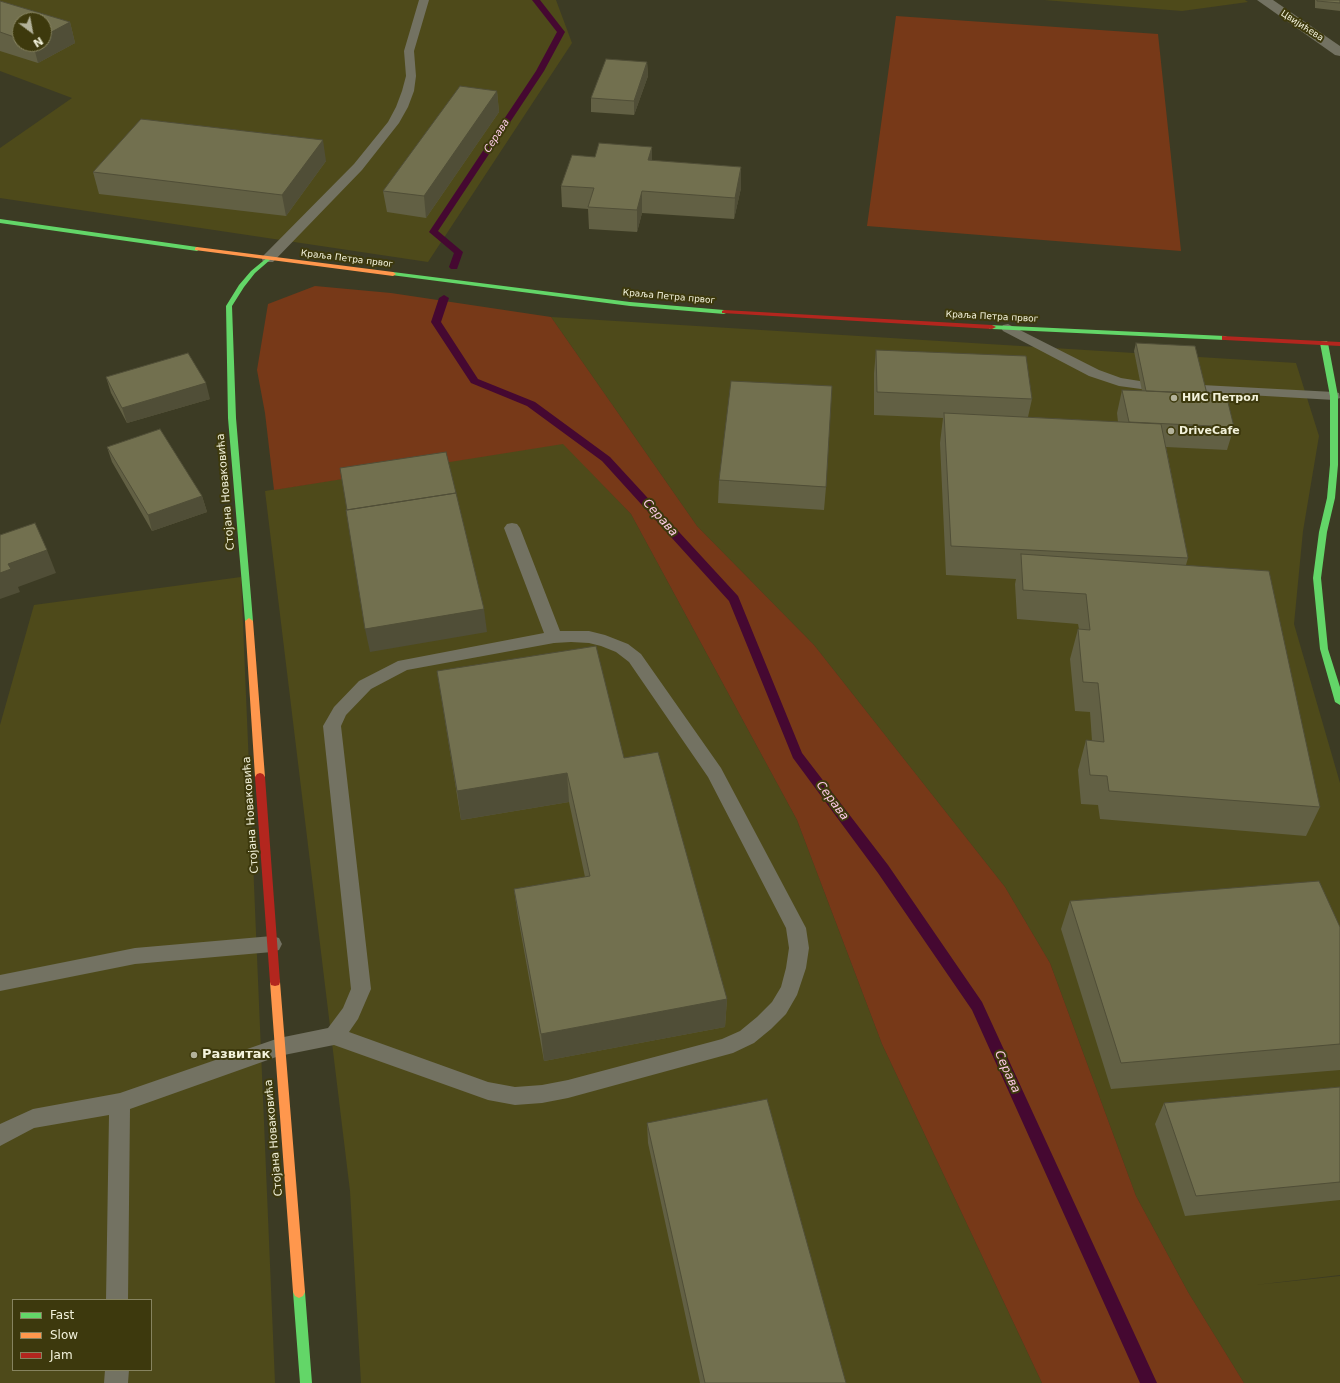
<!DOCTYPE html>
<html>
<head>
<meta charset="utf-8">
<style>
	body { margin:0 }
	#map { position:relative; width:1340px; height:1383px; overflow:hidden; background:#3c3b24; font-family:"DejaVu Sans",sans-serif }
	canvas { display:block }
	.legend { position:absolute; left:12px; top:1299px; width:140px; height:72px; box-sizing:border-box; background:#3d390d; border:1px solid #86835f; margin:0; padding:5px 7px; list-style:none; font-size:12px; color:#f3f2db }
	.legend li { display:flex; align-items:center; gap:8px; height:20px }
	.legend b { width:20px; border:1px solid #86835f }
	.north { position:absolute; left:12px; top:12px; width:40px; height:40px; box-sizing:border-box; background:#3d390d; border:1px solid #86835f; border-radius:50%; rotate:148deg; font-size:11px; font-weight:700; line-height:16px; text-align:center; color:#f3f2db }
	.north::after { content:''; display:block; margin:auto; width:14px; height:18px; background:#b3b29b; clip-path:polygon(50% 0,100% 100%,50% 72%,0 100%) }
</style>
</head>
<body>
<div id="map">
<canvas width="1340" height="1383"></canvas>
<ul class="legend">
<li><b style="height:5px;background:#63d668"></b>Fast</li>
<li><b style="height:5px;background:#ff974d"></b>Slow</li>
<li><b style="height:5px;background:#b3261e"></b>Jam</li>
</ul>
<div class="north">N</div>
</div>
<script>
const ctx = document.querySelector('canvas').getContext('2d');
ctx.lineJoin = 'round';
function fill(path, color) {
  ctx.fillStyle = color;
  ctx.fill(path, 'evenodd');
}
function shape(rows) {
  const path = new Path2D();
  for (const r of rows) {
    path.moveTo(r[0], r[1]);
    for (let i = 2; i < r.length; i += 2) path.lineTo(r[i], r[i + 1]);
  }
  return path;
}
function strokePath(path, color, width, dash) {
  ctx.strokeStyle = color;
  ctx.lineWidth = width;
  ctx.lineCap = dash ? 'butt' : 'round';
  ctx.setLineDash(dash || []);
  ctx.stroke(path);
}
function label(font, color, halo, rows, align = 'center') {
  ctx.font = font + ' "DejaVu Sans",sans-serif';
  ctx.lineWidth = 4;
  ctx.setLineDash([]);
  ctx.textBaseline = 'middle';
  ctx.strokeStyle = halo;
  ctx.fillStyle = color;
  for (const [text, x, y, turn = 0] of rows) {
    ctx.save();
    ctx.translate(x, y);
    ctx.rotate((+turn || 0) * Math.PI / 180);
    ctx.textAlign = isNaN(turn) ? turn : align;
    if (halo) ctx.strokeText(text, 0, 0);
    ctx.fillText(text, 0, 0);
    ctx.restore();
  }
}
const built = shape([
	[0,0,556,0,572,43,428,262,0,198,0,148,72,98,0,71],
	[20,20,44,20,44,44,20,44],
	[1044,0,1245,0,1248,2,1182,11],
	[551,317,1296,363,1319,436,1303,531,1294,624,1340,783,1340,1275,1255,1285,1340,1276,1340,1383,1244,1383,1188,1292,1136,1196,1050,963,1005,887,814,645,697,526],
	[563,443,631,514,797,820,882,1044,1042,1383,361,1383,350,1191,265,491],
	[241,577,275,1383,0,1383,0,725,34,605],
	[13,1300,151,1300,151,1370,13,1370]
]);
const green = shape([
	[896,16,1158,34,1181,251,867,226],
	[315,286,391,293,551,317,697,526,814,645,1005,887,1050,963,1136,1196,1188,1292,1244,1383,1042,1383,882,1044,797,820,631,514,563,444,274,490,265,413,257,370,268,304]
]);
const stream = shape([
	[532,0,540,0,565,32,544,71,438,231,463,252,457,269,451,269,449,267,454,253,429,232,536,71,557,32,532,0],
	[444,295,449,298,441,322,478,379,535,402,610,457,738,596,802,753,888,865,982,1002,1157,1383,1140,1383,972,1010,878,873,793,758,729,601,602,461,527,406,471,383,431,322,439,298,444,295]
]);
const lane = shape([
	[419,0,429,0,414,51,416,76,414,91,408,107,399,123,362,170,273,262,263,262,262,259,263,256,354,164,388,122,396,107,402,91,406,76,404,51,419,0],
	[1008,324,1099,370,1121,378,1146,382,1148,385,1146,388,1141,389,1119,386,1089,376,1003,331,1001,328,1003,325,1008,324],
	[1202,385,1334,392,1339,393,1340,398,1334,400,1197,392,1195,389,1197,386,1202,385],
	[512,523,517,524,520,528,560,631,589,631,605,635,628,644,641,654,721,768,806,928,809,948,806,968,797,995,786,1014,771,1029,754,1043,733,1053,568,1098,542,1103,515,1105,488,1100,334,1045,279,1056,130,1109,128,1300,106,1300,109,1115,34,1128,0,1146,0,1124,33,1109,120,1093,279,1038,328,1028,343,1008,351,989,323,726,334,707,359,681,398,661,544,633,504,528,507,524,512,523],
	[571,642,589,643,601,646,616,652,629,662,708,777,786,928,789,948,786,968,781,987,772,1002,757,1017,740,1031,722,1039,568,1080,542,1085,515,1087,488,1082,349,1032,358,1019,371,989,341,726,346,715,371,689,407,670,554,643,571,642],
	[272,936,279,938,282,944,279,950,272,952,135,964,0,991,0,975,135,948,272,936],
	[105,1370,129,1370,128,1383,104,1383,105,1370]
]);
const street = shape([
	[1257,0,1273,0,1340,46,1340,56,1335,55,1257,0]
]);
const fast = shape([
	[0,219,197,247,200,249,197,251,0,223,0,219],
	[268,257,270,258,270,260,255,273,244,287,232,306,236,418,253,621,249,624,245,621,228,418,226,306,239,285,251,271,268,257],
	[393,272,630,302,724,310,728,312,724,314,630,306,391,275,390,274,393,272],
	[989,325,1225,336,1229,338,1225,340,992,329,989,329,989,325],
	[1321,341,1327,341,1328,343,1338,396,1338,465,1335,498,1327,532,1321,578,1328,649,1340,687,1340,705,1335,702,1320,649,1313,578,1319,532,1327,498,1330,465,1330,396,1320,343,1321,341],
	[299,1286,303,1288,305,1292,312,1383,300,1383,293,1292,295,1288,299,1286]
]);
const slow = shape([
	[197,247,393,272,396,274,393,276,195,250,195,248,197,247],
	[249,618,253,621,265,777,263,780,260,781,257,780,255,777,245,621,249,618],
	[275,978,279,979,280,982,305,1292,303,1296,299,1298,295,1296,293,1292,270,982,271,979,275,978]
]);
const jam = shape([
	[724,310,992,325,996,327,992,329,722,313,722,311,724,310],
	[1222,336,1340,342,1340,346,1225,340,1222,340,1222,336],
	[260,773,263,774,265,777,280,982,279,985,275,986,271,985,270,982,255,777,257,774,260,773]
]);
const wall = shape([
	[1315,0,1340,0,1340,11,1315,8],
	[0,1,70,22,75,43,38,63,0,51],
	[20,20,44,44,20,44],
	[647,62,648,76,634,115,591,112,591,98],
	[497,91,499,112,426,218,387,212,383,191],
	[652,147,652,161,741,167,741,188,734,219,642,213,637,232,589,229,588,209,562,207,561,186,595,157],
	[326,161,286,216,99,194,93,172],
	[1136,343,1207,394,1234,427,1227,450,1166,447,1188,558,1186,565,1320,807,1306,836,1100,819,1098,805,1081,804,1078,770,1086,740,1092,741,1090,712,1075,711,1070,659,1078,629,1079,629,1078,624,1017,619,1015,584,1016,579,946,575,940,443,943,418,874,415,874,373,876,350,1032,399,1028,417,1118,422,1117,413,1122,390,1142,391,1134,351],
	[106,377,210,399,127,423,111,393],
	[107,447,202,496,207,512,152,531,112,462],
	[719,480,826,487,824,510,718,503],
	[437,671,624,758,727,999,725,1027,544,1061,518,917,514,889,585,877,569,802,461,820],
	[1070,901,1340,927,1340,1070,1111,1089,1061,929],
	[1340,1087,1340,1200,1185,1216,1155,1124,1164,1103],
	[647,1123,846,1383,700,1383,648,1143]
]);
const shadedWall = shape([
	[70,22,75,43,38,63,33,44,44,44,44,36],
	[647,62,648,76,634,115,634,101],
	[497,91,499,112,426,218,424,196],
	[323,140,326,161,286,216,282,195],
	[652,147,652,168,648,160],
	[741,167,741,188,734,219,735,198],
	[642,191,642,213,637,232,637,210],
	[206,383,210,399,127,423,122,408],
	[202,496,207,512,152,531,148,515],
	[47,550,56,573,18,587,20,592,0,599,0,573,8,564],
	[484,609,487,632,370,652,365,629],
	[567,773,569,802,461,820,457,791],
	[727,999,725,1027,544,1061,541,1034]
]);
const building = shape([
	[1317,0,1340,0,1340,3,1317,1,1317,0],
	[0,1,70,22,44,36,44,20,20,20,20,39,0,32,0,1],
	[606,59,647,62,634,101,591,98,606,59],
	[460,86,497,91,424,196,383,191,460,86],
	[141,119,323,140,282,195,93,172,141,119],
	[599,143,652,147,648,160,741,167,735,198,642,191,637,210,588,207,594,188,561,186,572,155,595,157,599,143],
	[1136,343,1195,346,1207,394,1146,391,1136,343],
	[876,350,1026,356,1032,399,877,392,876,350],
	[188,353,206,383,122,408,106,377,188,353],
	[731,381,832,386,826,487,719,480,731,381],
	[1122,390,1226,394,1234,427,1129,422,1122,390],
	[944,413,1161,424,1188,558,951,546,944,413],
	[160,429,202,496,148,515,107,447,160,429],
	[446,452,456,493,347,510,340,468,446,452],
	[456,493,484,609,365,629,346,510,456,493],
	[35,523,47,550,8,564,11,569,0,573,0,535,35,523],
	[1021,554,1269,571,1320,807,1109,791,1107,776,1090,775,1086,740,1104,742,1098,683,1083,682,1078,629,1090,630,1086,594,1023,590,1021,554],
	[596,646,624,758,658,752,727,999,541,1034,514,889,590,876,567,773,457,791,437,671,596,646],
	[1319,881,1340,927,1340,1044,1121,1063,1070,901,1319,881],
	[1340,1087,1340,1182,1196,1196,1164,1103,1340,1087],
	[767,1099,846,1383,705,1383,647,1123,767,1099]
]);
const markers = [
	[1174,398,4,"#b3b29b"],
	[1171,431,4,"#b3b29b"],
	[194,1055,4,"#b3b29b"]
];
const farStreetnames = [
	["Цвијићева",1302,26,33],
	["Краља Петра првог",347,259,7],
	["Краља Петра првог",669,297,5],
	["Краља Петра првог",992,317,3]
];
const farWaternames = [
	["Серава",497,136,-57]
];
const poiNames = [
	["НИС Петрол",1182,398],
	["DriveCafe",1179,431]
];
const streetNames = [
	["Стојана Новаковића",226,492,-95],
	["Стојана Новаковића",251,815,-94],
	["Стојана Новаковића",274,1138,-95]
];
const waterNames = [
	["Серава",660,518,48],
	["Серава",832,801,53],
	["Серава",1007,1072,65]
];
const nearPoinames = [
	["Развитак",202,1055]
];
fill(built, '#4e4a1a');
fill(green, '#773918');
fill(stream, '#450831');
fill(lane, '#737262');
fill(street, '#737262');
fill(fast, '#63d668');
fill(slow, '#ff974d');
fill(jam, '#b3261e');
fill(wall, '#626044');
fill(shadedWall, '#504e37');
fill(building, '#72704f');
strokePath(building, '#504e37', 1);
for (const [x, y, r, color] of markers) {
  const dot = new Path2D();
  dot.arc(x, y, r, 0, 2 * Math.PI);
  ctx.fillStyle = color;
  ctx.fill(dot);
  strokePath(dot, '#3d390d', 1.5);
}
label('9px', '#f3f2db', '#3d390d', farStreetnames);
label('italic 10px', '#fccae6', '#3d390d', farWaternames);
label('bold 11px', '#f3f2db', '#3d390d', poiNames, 'left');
label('11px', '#f3f2db', '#3d390d', streetNames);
label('italic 12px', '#fccae6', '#3d390d', waterNames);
label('bold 13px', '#f3f2db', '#3d390d', nearPoinames, 'left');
</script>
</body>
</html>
